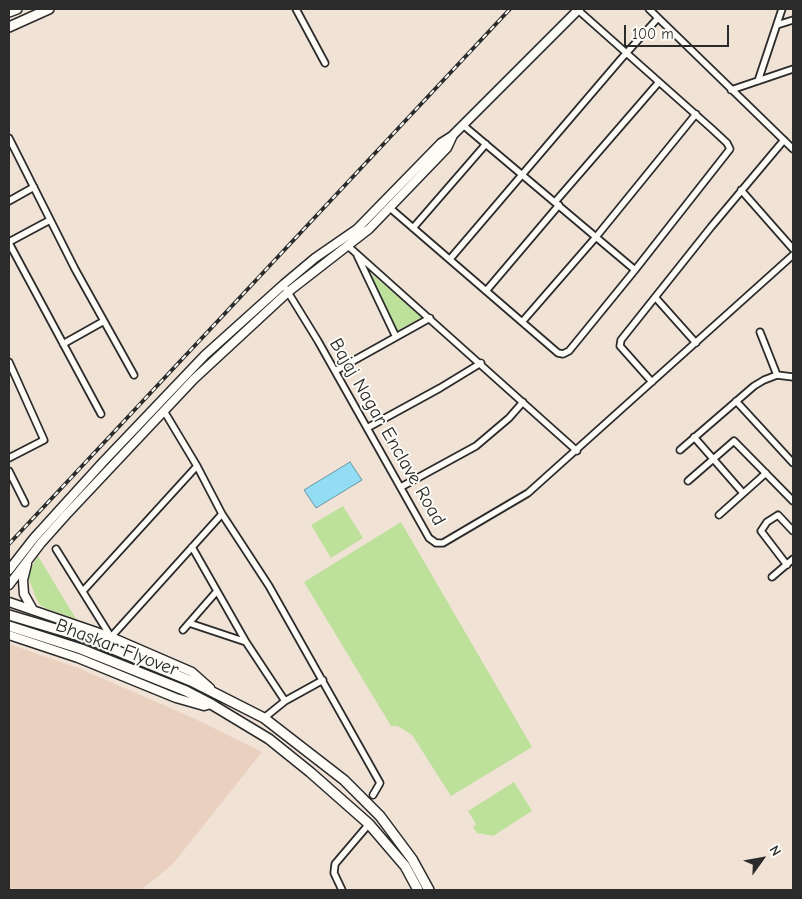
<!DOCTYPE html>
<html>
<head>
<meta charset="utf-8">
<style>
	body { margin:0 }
	#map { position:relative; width:802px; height:899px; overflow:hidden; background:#f1e2d6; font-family:"Comic Neue",sans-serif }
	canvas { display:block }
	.frame { position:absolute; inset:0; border:10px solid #2b2b2b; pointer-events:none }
	.north { position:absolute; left:737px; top:834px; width:50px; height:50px; -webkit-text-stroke:4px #fdfcf7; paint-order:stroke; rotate:58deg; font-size:14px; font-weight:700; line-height:20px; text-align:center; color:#2b2b2b }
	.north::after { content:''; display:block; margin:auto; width:18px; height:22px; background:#2b2b2b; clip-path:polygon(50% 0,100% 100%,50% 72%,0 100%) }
	.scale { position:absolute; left:624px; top:25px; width:105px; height:22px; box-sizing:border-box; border:2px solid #2b2b2b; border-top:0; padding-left:6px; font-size:15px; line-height:18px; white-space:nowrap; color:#2b2b2b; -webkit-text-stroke:4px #fdfcf7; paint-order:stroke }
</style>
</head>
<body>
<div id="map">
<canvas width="802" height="899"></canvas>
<div class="frame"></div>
<div class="north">N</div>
<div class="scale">100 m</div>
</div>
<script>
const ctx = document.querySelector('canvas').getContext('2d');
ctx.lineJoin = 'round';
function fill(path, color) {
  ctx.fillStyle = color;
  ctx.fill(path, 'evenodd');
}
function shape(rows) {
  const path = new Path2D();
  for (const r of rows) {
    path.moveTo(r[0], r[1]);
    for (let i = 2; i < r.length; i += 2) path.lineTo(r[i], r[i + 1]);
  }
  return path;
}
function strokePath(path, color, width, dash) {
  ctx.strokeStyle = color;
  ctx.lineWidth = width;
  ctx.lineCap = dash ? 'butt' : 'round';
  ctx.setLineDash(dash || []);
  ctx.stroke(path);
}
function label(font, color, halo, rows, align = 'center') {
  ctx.font = font + ' "Comic Neue",sans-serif';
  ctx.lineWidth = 4;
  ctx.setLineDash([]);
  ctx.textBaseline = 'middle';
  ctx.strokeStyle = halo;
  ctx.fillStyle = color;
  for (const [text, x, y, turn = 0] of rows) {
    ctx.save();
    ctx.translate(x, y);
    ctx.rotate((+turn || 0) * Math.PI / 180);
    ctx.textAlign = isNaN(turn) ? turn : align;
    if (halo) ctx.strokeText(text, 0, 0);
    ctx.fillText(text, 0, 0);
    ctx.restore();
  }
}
const built = shape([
	[9,644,78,668,191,717,262,752,172,865,141,890,9,890]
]);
const green = shape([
	[363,267,422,317,397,331],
	[343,506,363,538,331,558,311,525],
	[401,522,532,747,451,796,412,735,398,726,391,726,304,582],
	[38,556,76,619,47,609,40,605,36,598,28,577,34,562],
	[514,782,532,811,493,836,477,833,473,827,476,824,468,811]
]);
const water = shape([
	[350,462,362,480,316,508,304,490,350,462]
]);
const minor = shape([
	[296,9,325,63],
	[649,9,793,149],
	[777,25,793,20],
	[758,81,782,9],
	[731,90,793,69],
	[463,125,635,270],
	[9,138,75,269,134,375],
	[741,190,793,249],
	[9,201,34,187],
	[555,202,659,82],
	[390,208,558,353,563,354,569,351,635,270,730,149,727,143,712,129,578,10],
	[413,228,486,144],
	[9,242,50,220],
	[9,243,101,414],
	[348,246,577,451],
	[357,255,396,337],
	[450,259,621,59,658,18],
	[286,289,318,341,429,538,436,543,443,543,528,493,793,255],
	[486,291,559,205],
	[655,297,696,343],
	[522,322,596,237,696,114],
	[760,332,777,375,793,377],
	[63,344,104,321],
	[9,362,44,440,9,458],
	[335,371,430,318],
	[652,382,620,346,621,340,711,227,784,140],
	[736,401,793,463],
	[164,411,197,466,222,514,269,586,380,783,373,795],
	[367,428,440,388,481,363],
	[694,437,743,493],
	[680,450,754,386,764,380,777,375],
	[9,471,25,503],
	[688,481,734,441,793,501],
	[401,487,476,446,509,418,523,402],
	[719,515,766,473],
	[192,547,246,642,285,701,323,680],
	[56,549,111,637,222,514],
	[787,565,761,531,767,522,778,515,793,531],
	[772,577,793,559],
	[83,591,197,466],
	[189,623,246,642],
	[183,630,217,591],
	[264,718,285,701],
	[342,890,334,873,335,864,369,824]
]);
const tertiary = shape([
	[27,564,23,580,24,594,33,610],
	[9,570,34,538,103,462,205,355,284,284,315,258,357,229,441,143,452,136],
	[9,585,41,543,66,515,194,379,288,292,369,229,447,148,453,135,579,9],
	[9,602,111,637,192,672,210,688],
	[9,635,78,658,176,698,204,706,211,704]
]);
const primary = shape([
	[9,12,17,9],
	[9,27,49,9],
	[9,615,86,638,191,681,264,718,344,780,380,816,412,859,429,890],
	[9,626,81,649,186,691,211,704,269,739,310,772,369,824,405,866,418,890]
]);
const rail = shape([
	[9,544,510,9]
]);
const streetNames = [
	["Bajaj Nagar Enclave Road",387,432,60],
	["Bhaskar Flyover",117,648,21]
];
fill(built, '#e9d0bf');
fill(green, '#bde19b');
fill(water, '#92ddf3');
strokePath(water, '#6996a3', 1);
strokePath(minor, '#2b2b2b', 9);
strokePath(tertiary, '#2b2b2b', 11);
strokePath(primary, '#2b2b2b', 12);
strokePath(minor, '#fdfcf7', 5.5);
strokePath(tertiary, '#fdfcf7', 8);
strokePath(primary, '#fdfcf7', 9);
strokePath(rail, '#2b2b2b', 4);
strokePath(rail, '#fdfcf7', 2, [5.5]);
label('19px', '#2b2b2b', '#fdfcf7', streetNames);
</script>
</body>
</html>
